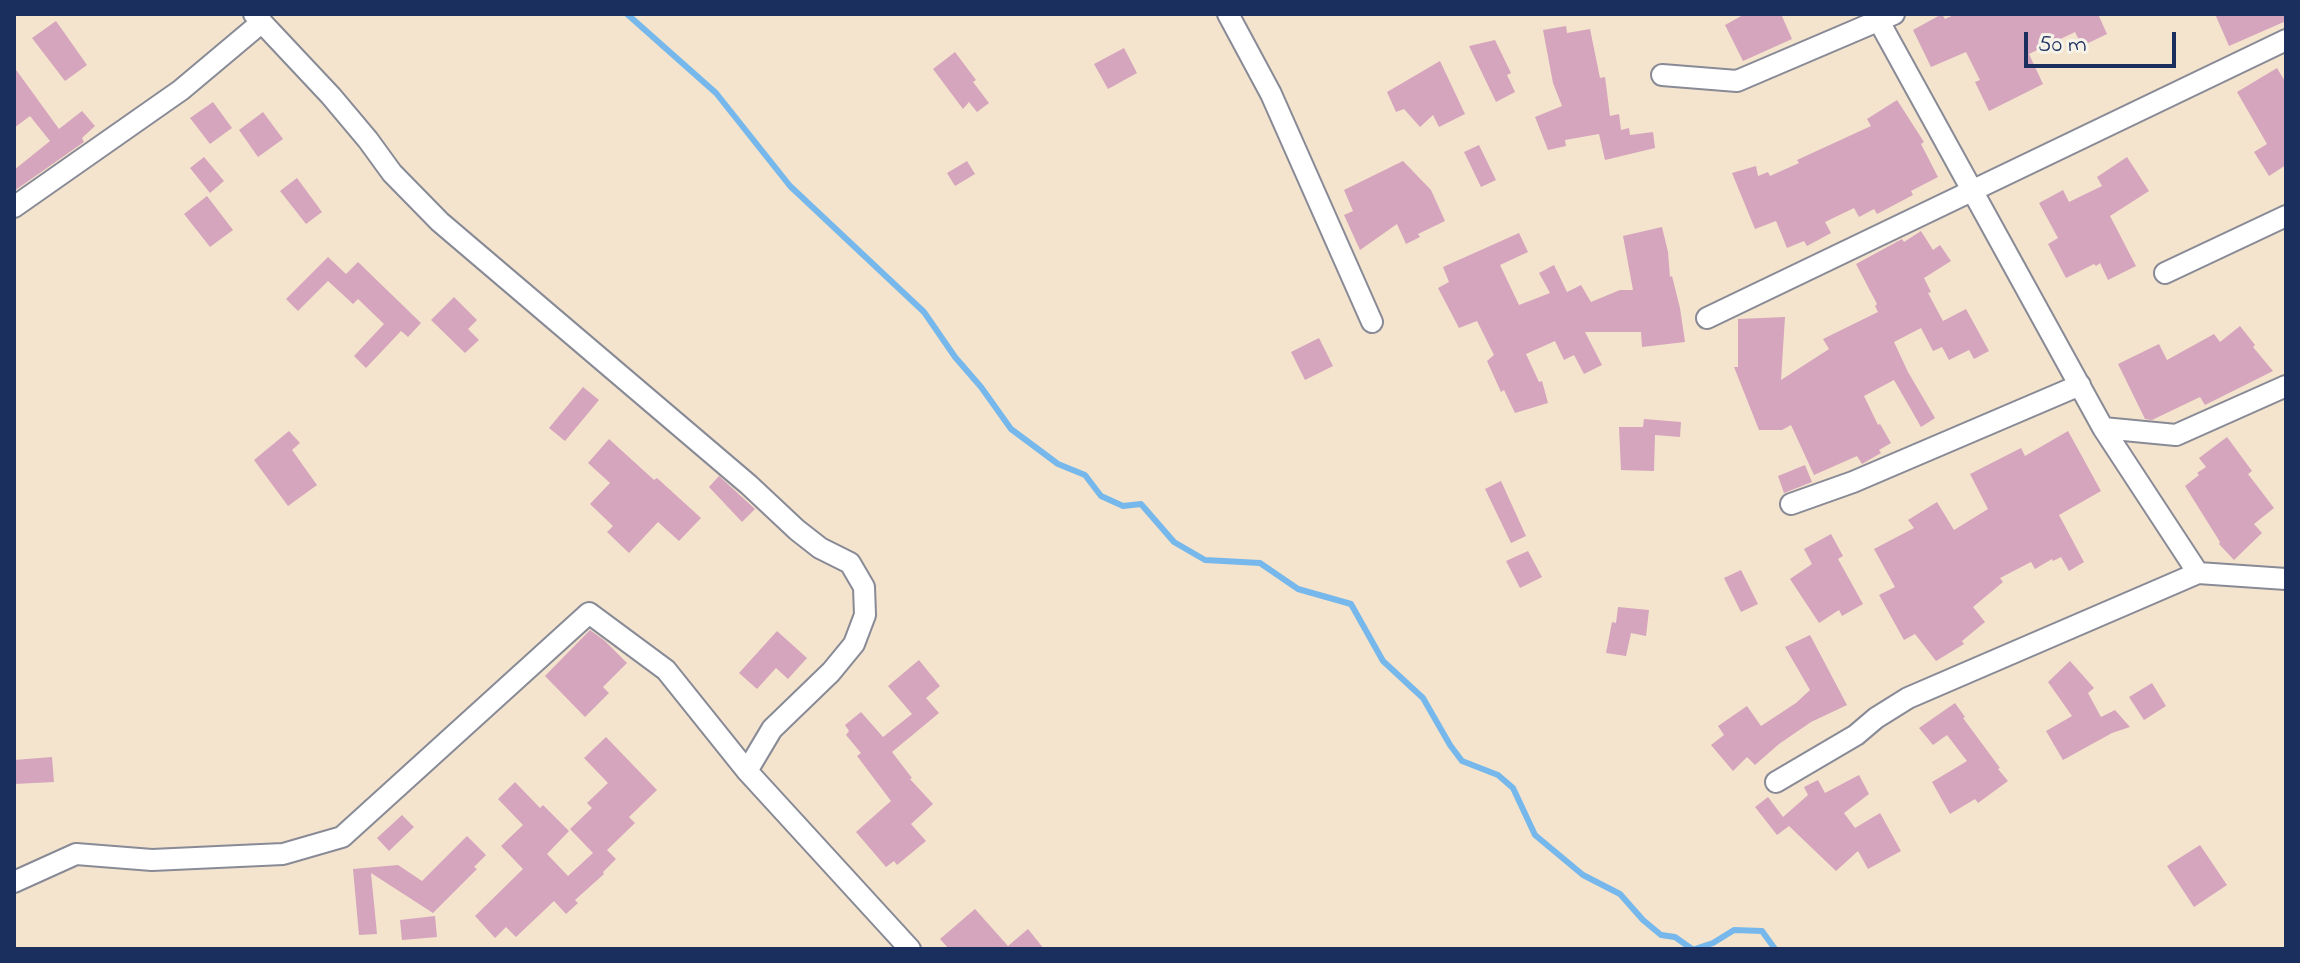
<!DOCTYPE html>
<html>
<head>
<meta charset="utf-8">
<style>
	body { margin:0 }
	#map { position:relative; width:2300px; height:963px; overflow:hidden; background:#f4e4cd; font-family:"Indie Flower",sans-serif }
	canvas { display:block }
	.frame { position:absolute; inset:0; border:16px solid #1b2f5e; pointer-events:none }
	.scale { position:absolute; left:2024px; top:32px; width:152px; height:36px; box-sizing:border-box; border:4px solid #1b2f5e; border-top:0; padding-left:10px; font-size:24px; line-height:28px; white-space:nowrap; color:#1b2f5e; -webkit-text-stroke:6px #f7f3e8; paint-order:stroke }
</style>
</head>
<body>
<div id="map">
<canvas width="2300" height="963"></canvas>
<div class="frame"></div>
<div class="scale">50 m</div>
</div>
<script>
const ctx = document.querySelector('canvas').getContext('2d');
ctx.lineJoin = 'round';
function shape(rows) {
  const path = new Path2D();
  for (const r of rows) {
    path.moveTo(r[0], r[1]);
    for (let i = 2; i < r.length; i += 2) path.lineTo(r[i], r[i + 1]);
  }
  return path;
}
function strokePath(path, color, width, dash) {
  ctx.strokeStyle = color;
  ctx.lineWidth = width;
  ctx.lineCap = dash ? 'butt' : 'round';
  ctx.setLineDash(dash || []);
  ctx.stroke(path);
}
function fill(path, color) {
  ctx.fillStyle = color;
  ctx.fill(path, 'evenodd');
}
const stream = shape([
	[627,14,716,93,790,186,924,312,955,357,981,387,1011,429,1058,464,1085,475,1101,496,1123,506,1141,504,1174,542,1205,560,1260,563,1298,589,1351,604,1383,661,1423,698,1450,745,1462,761,1498,775,1513,788,1535,835,1583,875,1620,894,1643,920,1661,935,1675,937,1692,949],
	[1695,949,1713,943,1734,930,1762,931,1775,949]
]);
const building = shape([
	[1745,14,1781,14,1792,39,1743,61,1725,25],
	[1942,14,1945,19,1956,14,2098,14,2107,34,2082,46,2075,32,2029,54,2043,84,1989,111,1975,82,1980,80,1966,52,1931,67,1913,30],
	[2215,14,2286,14,2286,21,2229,46],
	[56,21,87,65,65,81,32,38],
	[1566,26,1567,33,1590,29,1600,78,1605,77,1610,116,1619,114,1621,130,1629,128,1630,135,1653,132,1655,148,1605,160,1599,134,1565,140,1566,146,1548,150,1535,117,1562,106,1553,83,1543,30],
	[1495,40,1511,73,1507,75,1515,92,1496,102,1469,46],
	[1124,48,1137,73,1108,89,1094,64],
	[955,52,976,80,973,82,989,103,977,112,969,102,963,109,933,69],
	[1440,61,1465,114,1439,127,1433,115,1420,127,1404,109,1396,112,1387,92],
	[14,67,59,129,82,111,95,126,82,138,84,142,14,191,14,170,50,141,30,116,14,128],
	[2277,68,2286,83,2286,165,2269,176,2254,152,2267,144,2237,92],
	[1897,100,1924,142,1921,144,1938,177,1911,191,1913,195,1877,214,1874,209,1859,217,1854,208,1825,222,1831,233,1807,246,1804,241,1787,248,1776,221,1755,229,1732,173,1756,166,1758,176,1768,172,1770,176,1799,163,1797,160,1871,126,1867,119],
	[213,102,232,128,210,144,190,118],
	[263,112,283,139,258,157,239,130],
	[1479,145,1496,180,1481,187,1464,152],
	[204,157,224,181,210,193,190,168],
	[2127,157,2149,191,2110,216,2136,266,2108,280,2100,263,2096,266,2094,264,2066,278,2048,244,2058,238,2039,203,2063,190,2069,202,2102,186,2097,177],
	[967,161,975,174,955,186,947,173],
	[1403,161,1431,190,1445,221,1418,234,1420,237,1406,244,1397,224,1360,250,1344,215,1353,211,1344,190],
	[297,178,322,212,306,224,280,191],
	[207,196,233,230,210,247,184,214],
	[1662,227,1668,252,1670,277,1672,276,1680,308,1685,342,1642,347,1641,332,1585,332,1602,365,1584,374,1574,355,1564,360,1555,341,1526,354,1539,382,1542,381,1548,403,1515,413,1504,390,1501,392,1487,361,1494,355,1477,321,1459,328,1438,288,1449,282,1443,267,1519,233,1528,252,1500,265,1519,305,1550,293,1539,273,1554,265,1567,292,1581,285,1591,302,1620,290,1633,290,1623,236],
	[1921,231,1933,250,1940,245,1951,261,1924,278,1931,292,1928,293,1943,321,1966,309,1989,351,1974,359,1969,350,1949,360,1942,347,1933,351,1921,328,1894,342,1908,372,1935,418,1921,427,1894,380,1864,396,1878,425,1880,424,1891,443,1879,450,1881,453,1862,464,1857,456,1814,475,1791,425,1782,430,1759,430,1734,367,1738,367,1738,319,1785,317,1781,380,1829,349,1823,339,1878,312,1875,306,1877,304,1856,264,1902,239,1904,242],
	[328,257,346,274,358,262,421,323,408,337,401,331,366,368,354,356,384,324,358,299,353,304,328,281,298,311,286,299],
	[454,297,477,320,468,329,479,340,465,353,431,320],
	[2240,326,2255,345,2253,347,2273,371,2205,405,2200,397,2152,420,2145,419,2118,364,2159,344,2167,360,2214,334,2220,342],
	[1319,338,1333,366,1305,380,1291,352],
	[583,387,599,400,565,441,549,428],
	[1644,419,1681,422,1680,437,1655,435,1654,471,1621,470,1619,427,1643,427],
	[289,431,300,443,292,450,317,485,288,506,254,460],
	[2068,431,2101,491,2059,515,2084,562,2069,571,2061,557,2053,561,2052,559,2035,569,2031,562,2000,578,2003,582,1973,607,1985,622,1962,641,1964,644,1936,661,1915,634,1904,640,1879,595,1895,587,1874,549,1914,528,1908,520,1937,502,1954,530,1988,509,1970,474,2021,448,2025,456],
	[2227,437,2252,471,2248,474,2274,508,2254,524,2262,533,2234,560,2219,544,2220,542,2185,486,2199,475,2197,473,2206,467,2199,458],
	[609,439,654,480,657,478,701,518,679,541,658,522,629,553,607,532,613,526,590,504,610,483,588,463],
	[1805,465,1812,482,1784,493,1778,476],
	[719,476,755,509,742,522,709,487],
	[1501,481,1526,536,1511,543,1485,489],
	[1831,534,1843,556,1838,559,1863,604,1842,616,1839,610,1819,623,1790,579,1812,564,1804,549],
	[1528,551,1542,577,1520,588,1506,561],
	[1741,570,1758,604,1741,612,1724,578],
	[1618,607,1649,610,1646,636,1631,633,1626,656,1606,653,1612,622,1616,623],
	[590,630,605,641,627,663,603,687,609,693,585,717,545,676],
	[777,631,807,658,788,679,776,668,757,689,739,673],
	[1810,635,1847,705,1811,722,1779,744,1755,765,1747,757,1733,771,1711,745,1724,735,1718,726,1747,706,1761,726,1796,703,1810,690,1785,647],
	[919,660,940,686,926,698,939,713,892,752,912,778,910,779,933,804,911,824,926,841,897,865,894,861,886,867,856,832,891,801,857,756,861,753,846,735,849,731,845,725,861,712,883,737,912,714,888,686],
	[2070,661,2094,688,2088,693,2101,717,2115,710,2130,727,2112,733,2063,760,2046,731,2072,716,2048,682],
	[2152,683,2166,706,2144,720,2129,697],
	[1955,703,1965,717,1963,718,2000,768,1998,769,2008,781,1978,803,1975,799,1950,814,1932,782,1967,761,1947,735,1933,745,1919,728],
	[606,737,657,790,629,817,635,823,607,850,616,859,603,872,604,874,575,900,578,903,566,914,554,901,516,937,506,927,495,938,475,916,523,869,501,846,523,825,498,799,515,782,540,808,543,805,569,831,547,854,568,876,593,853,570,829,592,808,587,803,608,783,584,758],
	[52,757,54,782,14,784,14,760],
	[1859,775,1869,794,1844,813,1855,828,1880,813,1901,851,1868,869,1858,851,1836,871,1789,826,1777,835,1755,807,1768,797,1783,817,1808,795,1804,787,1818,780,1825,793],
	[402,815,414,827,389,851,377,838],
	[467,836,486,855,474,867,477,869,433,913,371,873,377,934,359,935,353,869,398,865,422,881],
	[2200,845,2227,885,2194,907,2167,866],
	[975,909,1008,946,1028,929,1044,949,949,949,940,939],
	[435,916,437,937,402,940,400,920]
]);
const minor = shape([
	[254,14,331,96,368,140,392,173,440,222,749,485,797,530,820,548,850,563,864,587,865,615,854,644,831,672,772,729,747,771],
	[1228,14,1271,94,1372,322],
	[1875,14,2103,428,2198,573],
	[1662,75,1737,81,1894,14],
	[14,207,181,90,262,22],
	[2165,273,2286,216],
	[1707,318,2286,40],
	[2103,428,2176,435,2286,386],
	[1791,504,1853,482,2080,385],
	[1776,782,1856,735,1876,718,1908,698,2198,573,2286,579],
	[14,882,76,854,152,860,283,854,342,837,589,613,666,670,747,771,910,949]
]);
strokePath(stream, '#76b8eb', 6);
fill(building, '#d5a4bd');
strokePath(minor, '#888a96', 24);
strokePath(minor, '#fff', 20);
</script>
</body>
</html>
